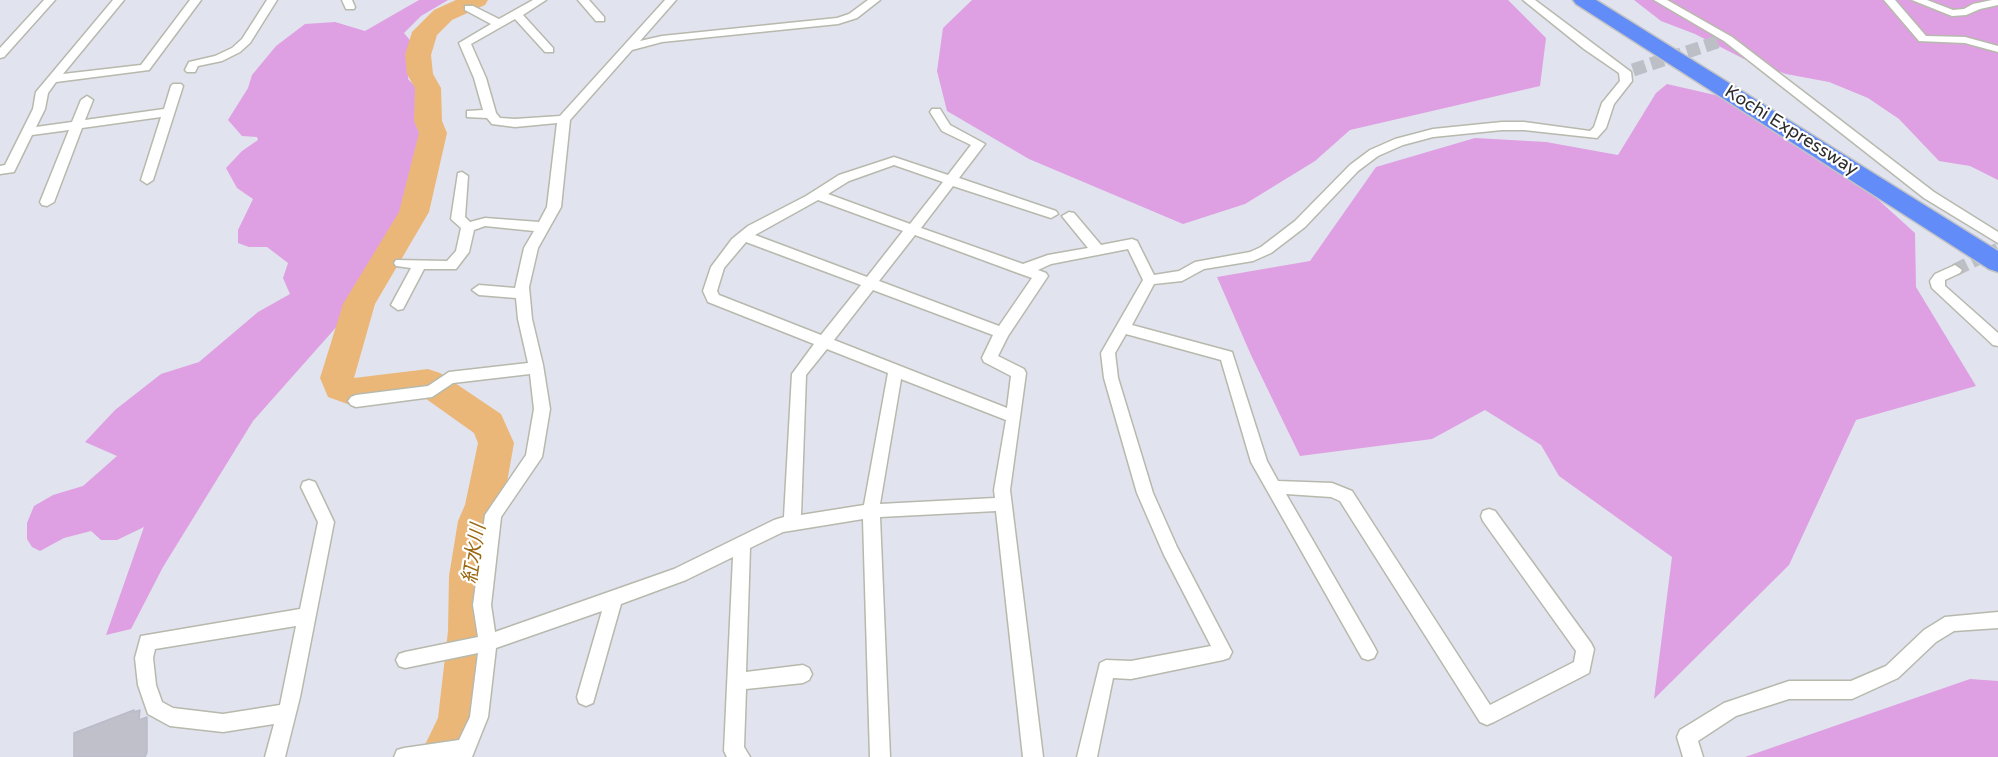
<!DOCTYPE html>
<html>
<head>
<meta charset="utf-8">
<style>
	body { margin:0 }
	canvas { display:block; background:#e1e3ee }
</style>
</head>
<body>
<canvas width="1998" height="757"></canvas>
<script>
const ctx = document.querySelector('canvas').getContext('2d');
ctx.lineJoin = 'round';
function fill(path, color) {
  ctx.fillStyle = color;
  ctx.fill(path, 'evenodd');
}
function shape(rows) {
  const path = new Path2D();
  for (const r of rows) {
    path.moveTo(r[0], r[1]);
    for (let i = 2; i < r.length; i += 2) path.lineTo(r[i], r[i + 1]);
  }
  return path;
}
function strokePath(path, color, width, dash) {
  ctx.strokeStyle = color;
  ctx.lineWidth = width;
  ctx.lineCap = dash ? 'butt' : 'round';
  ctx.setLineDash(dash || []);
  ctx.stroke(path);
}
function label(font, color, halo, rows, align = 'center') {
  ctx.font = font + ' "Varela Round","Noto Sans JP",sans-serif';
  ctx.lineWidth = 4.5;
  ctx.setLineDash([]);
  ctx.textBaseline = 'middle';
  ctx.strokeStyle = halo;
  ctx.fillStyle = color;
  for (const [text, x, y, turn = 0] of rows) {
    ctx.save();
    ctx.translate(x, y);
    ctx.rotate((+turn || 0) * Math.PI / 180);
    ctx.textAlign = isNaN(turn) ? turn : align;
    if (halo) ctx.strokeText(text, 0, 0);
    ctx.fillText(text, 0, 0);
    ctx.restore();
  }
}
const green = shape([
	[419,0,448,0,421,16,404,33,414,45,408,79,423,94,425,132,420,175,411,212,355,306,253,421,163,567,131,629,106,635,144,527,117,540,101,540,91,531,64,538,40,551,32,547,27,539,27,523,34,506,53,495,83,486,117,456,85,442,115,410,161,374,199,362,258,312,290,294,283,278,288,263,267,247,249,247,238,243,238,230,253,199,237,188,226,168,242,151,258,140,257,137,242,136,228,120,248,88,252,75,276,46,305,24,335,22,365,31],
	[972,0,1508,0,1546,38,1540,86,1350,130,1315,161,1245,204,1183,224,1029,159,947,111,937,71,943,28],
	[1634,0,1998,0,1998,180,1970,166,1939,161,1899,119,1868,98,1829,82,1786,74,1744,59,1695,34,1661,21],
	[1667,84,1728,98,1863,186,1915,233,1916,287,1976,386,1856,420,1789,565,1654,699,1672,557,1559,476,1541,445,1485,410,1432,439,1300,456,1251,355,1217,277,1310,261,1376,167,1475,138,1546,142,1618,155,1656,93],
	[1970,679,1998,681,1998,757,1745,757]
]);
const river = shape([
	[456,0,488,0,485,5,452,20,437,35,431,55,433,74,441,88,442,121,447,133,429,212,375,304,354,378,428,369,440,373,501,414,514,443,503,505,496,521,489,576,490,631,481,721,464,757,419,757,438,718,448,631,449,576,458,521,465,505,478,443,474,433,422,396,356,407,328,397,320,378,343,304,399,212,419,133,414,121,415,88,407,74,405,55,412,32,434,10,456,0]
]);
const building = shape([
	[134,710,134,712,140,710,139,720,147,717,147,752,145,757,74,757,74,733,134,710]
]);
const streetTunnel = shape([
	[1633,70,1720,41],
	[1955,270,1998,249]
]);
const street = shape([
	[44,0,55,0,4,57,0,58,0,48,44,0],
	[113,0,124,0,63,74,141,65,190,0,201,0,149,70,56,82,48,93,45,109,36,127,72,122,81,100,87,96,93,100,85,120,164,109,171,86,173,84,181,84,183,86,153,180,147,184,141,180,161,117,82,128,54,202,47,206,42,205,40,202,69,130,32,135,14,172,0,174,0,166,5,165,33,109,36,92,113,0],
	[267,0,277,0,250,43,240,52,222,61,198,66,195,72,187,72,185,70,189,62,215,56,232,48,242,39,267,0],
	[342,0,352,0,355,7,354,9,346,9,342,0],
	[533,0,546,0,523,15,553,48,553,52,545,52,515,19,471,44,486,78,496,113,500,118,515,119,560,116,665,0,676,0,640,41,662,36,837,18,849,14,868,0,880,0,857,18,838,24,662,42,632,50,570,120,561,207,538,248,529,287,532,319,543,365,550,409,542,457,501,517,491,605,495,632,674,569,774,520,784,517,792,374,814,344,708,302,703,291,711,267,732,239,748,226,806,196,839,175,894,157,948,175,971,145,942,131,930,112,932,109,940,109,950,125,985,144,959,178,1056,211,1058,214,1051,218,953,186,921,228,1023,264,1048,255,1088,248,1062,216,1069,212,1074,213,1101,245,1132,239,1137,241,1154,275,1179,271,1195,262,1250,252,1261,247,1295,221,1350,165,1370,150,1395,139,1433,129,1502,122,1524,122,1590,131,1594,127,1602,103,1620,81,1619,73,1584,49,1523,0,1535,0,1631,72,1632,81,1614,104,1606,128,1597,138,1524,130,1502,130,1433,137,1403,145,1378,156,1358,171,1305,227,1271,253,1253,261,1204,269,1182,281,1154,284,1132,325,1232,352,1267,461,1278,481,1332,483,1352,491,1490,705,1574,662,1576,651,1483,521,1481,516,1483,511,1489,509,1495,511,1591,643,1594,649,1589,673,1494,722,1487,725,1480,722,1340,501,1331,497,1286,494,1374,646,1377,652,1374,658,1368,660,1362,658,1251,462,1221,360,1126,334,1115,353,1118,378,1153,493,1177,547,1232,652,1229,658,1223,660,1131,679,1113,678,1097,757,1077,757,1100,663,1106,660,1131,661,1211,646,1164,555,1137,493,1104,378,1101,353,1143,280,1128,249,1051,264,1038,270,1046,273,1048,276,1008,336,998,356,1024,369,1026,373,1010,490,1043,757,1023,757,996,511,880,517,890,757,870,757,863,519,783,532,750,548,746,672,803,665,809,668,812,674,809,680,803,683,746,689,744,747,750,757,727,757,724,751,733,557,686,580,621,604,593,703,586,706,579,703,577,697,602,611,496,648,488,717,472,757,394,757,397,750,404,748,459,740,470,717,478,653,405,668,399,666,396,660,399,654,405,652,478,637,473,605,485,515,526,455,534,409,530,374,453,383,432,397,356,407,351,405,348,401,351,397,356,395,428,386,449,372,528,363,518,319,516,298,479,295,472,290,479,285,515,288,524,248,534,231,485,226,474,230,469,252,456,269,424,269,403,309,398,310,391,305,411,268,396,266,394,263,396,260,447,261,456,251,461,228,451,219,458,173,462,172,468,176,465,217,470,222,485,218,539,222,547,207,557,123,515,127,492,124,487,118,467,117,467,111,483,110,474,78,459,43,491,24,465,10,465,6,473,6,499,19,533,0],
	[894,165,943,182,910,224,828,194,849,181,894,165],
	[818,200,903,231,867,277,755,235,818,200],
	[915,235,1018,273,1032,278,999,326,879,281,915,235],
	[746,242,861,285,821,335,719,295,717,291,724,268,746,242],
	[873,290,993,335,982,358,984,362,1011,376,1007,408,834,340,873,290],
	[827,349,888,373,864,505,801,515,806,375,827,349],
	[901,379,1006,420,994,490,995,498,880,504,901,379],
	[578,0,589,0,604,17,604,21,596,21,578,0],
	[1654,0,1667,0,1732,37,1934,192,1998,232,1998,243,1924,198,1724,41,1654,0],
	[1884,0,1895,0,1926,36,1965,37,1998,46,1998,52,1965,43,1919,41,1884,0],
	[1912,0,1927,0,1953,10,1964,9,1973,4,1992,0,1998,0,1998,5,1980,9,1966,15,1952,16,1912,0],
	[1955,265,1962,270,1960,273,1945,280,1945,286,1998,333,1998,346,1993,345,1932,288,1930,281,1935,274,1955,265],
	[309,480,315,482,334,522,300,697,285,757,265,757,274,724,223,732,170,726,148,714,138,685,135,658,141,636,300,609,318,522,301,487,303,482,309,480],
	[296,626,280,705,223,714,173,708,162,702,156,685,153,658,155,649,296,626],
	[1998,612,1998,628,1954,631,1936,642,1898,678,1852,699,1789,699,1736,716,1698,741,1703,757,1683,757,1677,737,1680,730,1724,703,1789,681,1851,681,1886,666,1924,630,1945,617,1998,612]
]);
const highway = shape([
	[1573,0,1596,0,1998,251,1998,272,1989,269,1576,4,1573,0]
]);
const streetNames = [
	["Kochi Expressway",1791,131,32]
];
const waterNames = [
	["紅水川",475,554,-81]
];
fill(green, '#dea0e2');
fill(river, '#ebb779');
fill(building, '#c0c0ca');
strokePath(building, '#babbca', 1.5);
strokePath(streetTunnel, '#bdbfc7', 13, [13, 6]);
strokePath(street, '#b7b9ad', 3);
strokePath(highway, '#c4c4c4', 3);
fill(street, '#fff');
fill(highway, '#628df8');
label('18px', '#2d2d2d', '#fff', streetNames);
label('italic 20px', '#9b6913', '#fff', waterNames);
</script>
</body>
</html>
